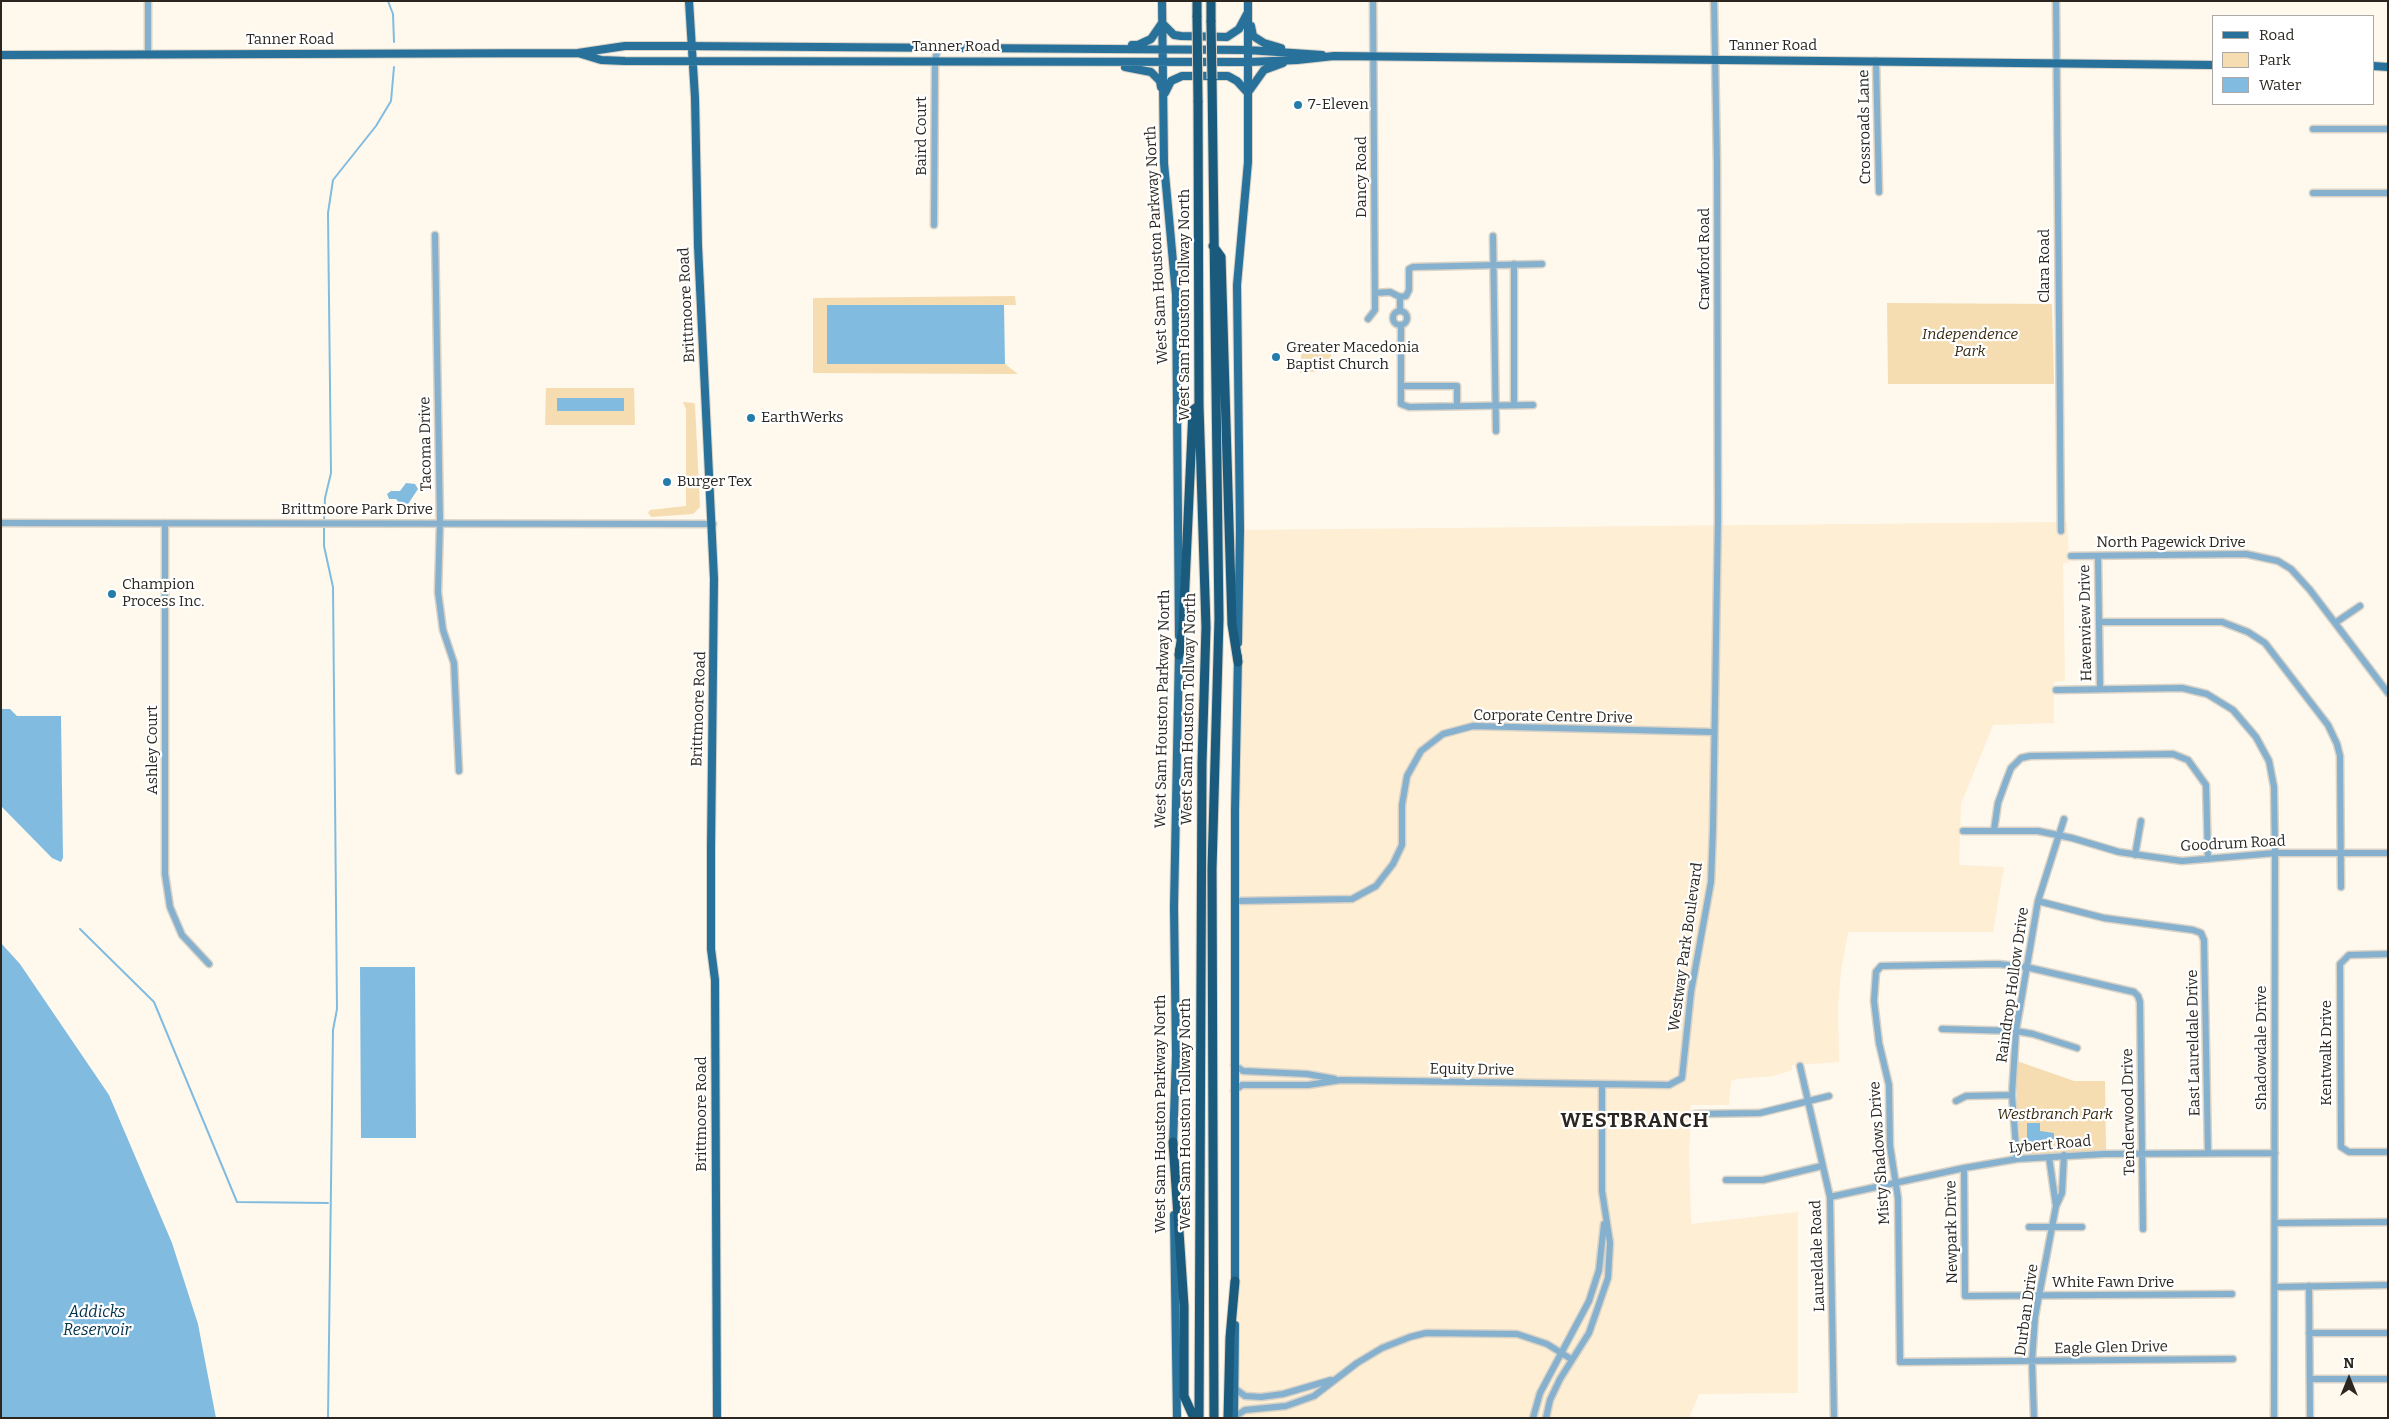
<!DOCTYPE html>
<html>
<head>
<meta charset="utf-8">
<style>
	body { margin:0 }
	#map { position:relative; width:2389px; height:1419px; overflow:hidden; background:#fff8ec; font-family:Bitter,serif }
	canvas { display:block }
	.frame { position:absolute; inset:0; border:2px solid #2b2720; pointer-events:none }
	.legend { position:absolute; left:2212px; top:15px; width:162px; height:90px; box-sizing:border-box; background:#fff; border:1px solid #aaa9a6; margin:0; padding:6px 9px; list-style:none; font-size:15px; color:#2b2720 }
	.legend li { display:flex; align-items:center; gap:10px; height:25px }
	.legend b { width:25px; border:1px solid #aaa9a6 }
	.north { position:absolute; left:2324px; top:1354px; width:50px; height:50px; -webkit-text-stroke:4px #fff; paint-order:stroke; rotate:0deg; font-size:14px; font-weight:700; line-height:20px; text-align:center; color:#2b2720 }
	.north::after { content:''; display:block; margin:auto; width:18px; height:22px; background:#2b2720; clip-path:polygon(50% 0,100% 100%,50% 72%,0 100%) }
</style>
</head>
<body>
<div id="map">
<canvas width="2389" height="1419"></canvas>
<div class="frame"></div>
<ul class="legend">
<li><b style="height:6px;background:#28719a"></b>Road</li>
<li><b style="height:14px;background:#f6dcb1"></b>Park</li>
<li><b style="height:14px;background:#81bce0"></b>Water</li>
</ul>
<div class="north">N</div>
</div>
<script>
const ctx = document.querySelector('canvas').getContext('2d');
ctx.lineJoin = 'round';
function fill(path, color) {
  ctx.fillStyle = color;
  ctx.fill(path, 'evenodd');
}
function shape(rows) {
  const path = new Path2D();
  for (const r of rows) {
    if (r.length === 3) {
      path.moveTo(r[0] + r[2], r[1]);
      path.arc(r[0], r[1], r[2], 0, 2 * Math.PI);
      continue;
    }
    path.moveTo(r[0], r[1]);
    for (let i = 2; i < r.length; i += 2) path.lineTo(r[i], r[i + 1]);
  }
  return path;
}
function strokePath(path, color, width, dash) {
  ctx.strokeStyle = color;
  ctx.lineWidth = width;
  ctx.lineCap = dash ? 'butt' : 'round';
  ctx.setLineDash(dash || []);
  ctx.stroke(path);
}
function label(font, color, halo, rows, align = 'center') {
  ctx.font = font + ' Bitter,serif';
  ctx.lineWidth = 4.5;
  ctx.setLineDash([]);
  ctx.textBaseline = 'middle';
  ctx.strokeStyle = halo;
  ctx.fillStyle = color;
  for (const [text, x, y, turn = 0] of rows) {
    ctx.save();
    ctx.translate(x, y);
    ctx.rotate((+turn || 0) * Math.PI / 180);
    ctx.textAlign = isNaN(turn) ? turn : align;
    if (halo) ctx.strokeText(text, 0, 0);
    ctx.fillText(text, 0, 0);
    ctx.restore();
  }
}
const built = shape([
	[2067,522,2069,563,2063,563,2065,681,2054,682,2054,723,1993,725,1961,804,1959,865,2004,867,1993,932,1848,932,1841,971,1838,1006,1839,1062,1792,1065,1792,1070,1774,1076,1737,1079,1731,1081,1729,1105,1691,1105,1689,1156,1691,1224,1798,1212,1798,1393,1699,1394,1689,1418,1234,1418,1240,530]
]);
const green = shape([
	[1015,296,1016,305,827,305,827,364,1005,364,1018,374,813,373,813,298],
	[1887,303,2052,304,2054,384,1888,384],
	[1302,342,1330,342,1332,370,1300,373],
	[546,388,634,388,635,425,545,425],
	[683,402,694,403,695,405,700,507,693,514,651,517,648,513,650,510,686,506,686,409],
	[2017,1061,2074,1081,2105,1081,2106,1150,2027,1155,2022,1153,2017,1112]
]);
const water = shape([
	[827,305,1004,305,1005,364,827,364],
	[557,398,624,398,624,411,557,411],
	[406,483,415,484,418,489,408,504,403,507,396,499,389,499,387,494,391,491,400,491],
	[1,709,10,709,17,716,61,716,63,858,61,862,52,858,1,806],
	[1,943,20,964,109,1095,172,1243,198,1324,216,1418,1,1418],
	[360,967,415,967,416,1138,361,1138],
	[2027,1123,2040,1123,2040,1131,2054,1133,2054,1141,2027,1142]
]);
const stream = shape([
	[388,1,393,14,394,42],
	[324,521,325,498,331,473,328,213,333,180,376,126,391,101,394,67],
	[324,526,324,546,333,587,337,1009,333,1030,328,1418],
	[80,929,154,1002,237,1202,328,1203]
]);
const minor = shape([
	[2056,1,2061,531],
	[148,55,148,1],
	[1876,61,1879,192],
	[2313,129,2388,129],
	[2313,193,2388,193],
	[934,225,935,61,938,47],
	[435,235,440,522,438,592,443,630,454,663,459,771],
	[1493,236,1496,431],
	[1514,264,1514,405],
	[1375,293,1390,292,1400,297,1400,311],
	[1400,297,1406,296,1409,290,1409,269,1413,267,1542,264],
	[1400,318,7],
	[1368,319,1375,310,1373,1],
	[1401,325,1401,404,1409,407,1533,405],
	[1401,386,1457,386,1457,406],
	[1,523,713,524],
	[165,523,165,874,170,907,182,935,209,964],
	[2071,556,2246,554,2278,561,2291,569,2310,590,2388,693],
	[2098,556,2100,689],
	[2099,622,2222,622,2248,632,2265,643,2328,725,2337,744,2340,756,2341,887],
	[2335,623,2360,606],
	[2056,690,2182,688,2207,694,2233,710,2256,737,2269,761,2274,787,2275,853,2274,1418],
	[1994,830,1998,803,2006,781,2011,768,2021,758,2030,756,2173,754,2188,760,2206,785,2208,859],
	[1963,831,2038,831,2072,838,2119,852,2182,861,2275,853,2388,853],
	[2135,855,2141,821],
	[1235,901,1352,899,1376,886,1393,864,1402,845,1402,805,1407,776,1421,751,1443,734,1473,726,1713,732],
	[2038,901,2104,918,2193,930,2201,933,2204,940,2208,1153],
	[2388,954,2349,955,2340,964,2341,1147,2349,1152,2388,1152],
	[1942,1029,2016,1031,2033,1034,2077,1048],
	[1234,1065,1243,1071,1307,1074,1335,1079],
	[1800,1066,1830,1197,1834,1418],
	[1234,1091,1242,1085,1308,1085,1341,1080,1669,1085,1682,1078,1691,992,1711,882,1713,829,1718,517,1717,163,1714,1],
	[1956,1101,1966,1096,2012,1095],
	[1695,1114,1760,1113,1829,1096],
	[2049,1157,2056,1206],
	[2017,1159,2012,1095,2016,1031,2038,901,2064,819],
	[1964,1168,1965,1296,2232,1294],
	[1726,1180,1763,1180,1822,1166],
	[1830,1197,1964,1168,2017,1159,2104,1154,2275,1153],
	[2276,1223,2388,1222],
	[2029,1227,2082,1227],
	[2143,1229,2140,1002,2138,996,2134,992,2026,967,1998,964,1881,966,1876,972,1874,1001,1879,1043,1889,1085,1890,1146,1898,1198,1900,1362,2233,1359],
	[2309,1286,2310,1418],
	[2276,1287,2388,1285],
	[2309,1333,2388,1333],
	[2310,1379,2388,1379],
	[1234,1388,1245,1396,1261,1397,1283,1394,1331,1380],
	[1234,1417,1245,1410,1286,1406,1314,1396,1357,1363,1382,1348,1410,1337,1426,1333,1517,1334,1547,1344,1571,1359],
	[1533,1418,1540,1393,1589,1301,1599,1270,1604,1224],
	[1546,1418,1550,1400,1560,1379,1589,1333,1608,1278,1610,1243,1602,1191,1602,1085],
	[2034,1418,2032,1361,2035,1317,2056,1206,2062,1193,2064,1155]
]);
const major = shape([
	[689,1,695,98,698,246,714,579,711,848,711,949,715,980,717,1418],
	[1162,1,1164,163,1176,295,1179,636],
	[1162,23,1174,35,1181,36,1227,37,1239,29,1247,14],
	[1251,26,1253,36,1264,43,1281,48],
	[1132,45,1138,45,1151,39,1162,23],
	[578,53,601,60,625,61,1249,62,1297,60,1334,56,2213,65],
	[1,55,578,53,625,46,679,46,1248,50,1322,55],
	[2373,66,2388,67],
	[1125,67,1151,72,1160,81,1161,87],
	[1249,91,1264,70,1283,63],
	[1165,93,1171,81,1182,76,1228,76,1237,81,1248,93],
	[1238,643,1240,530,1237,285,1248,162,1248,1],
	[1173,1146,1176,1055,1174,907,1179,650],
	[1174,1215,1177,1418],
	[1235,1286,1235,811,1238,657],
	[1234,1418,1235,1325]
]);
const highway = shape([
	[1197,1,1197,17],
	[1211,1,1211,22],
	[1212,79,1219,619,1212,869,1214,1418],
	[1198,101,1199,406,1206,627,1202,763,1199,1418],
	[1213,246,1221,257,1232,624,1238,662],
	[1179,655,1183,628,1193,410,1197,407],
	[1173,1142,1184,1306,1184,1396,1194,1418],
	[1228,1418,1230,1338,1235,1281]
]);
const highwayBridge = shape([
	[1197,17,1198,101],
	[1211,22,1212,79]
]);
const markers = [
	[1298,105,5,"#247cab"],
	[1276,357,5,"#247cab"],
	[751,418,5,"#247cab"],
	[667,482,5,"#247cab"],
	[112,594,5,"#247cab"]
];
const streetNames = [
	["Tanner Road",290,40],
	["Tanner Road",1773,46],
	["Tanner Road",956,47],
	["Crossroads Lane",1865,127,-91],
	["Baird Court",922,136,-90],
	["Dancy Road",1362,177,-90],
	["West Sam Houston Parkway North",1157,245,-93],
	["Crawford Road",1705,259,-90],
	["Clara Road",2045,266,-90],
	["Brittmoore Road",687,305,-93],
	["West Sam Houston Tollway North",1185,305,-90],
	["Tacoma Drive",426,444,-91],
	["Brittmoore Park Drive",357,510],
	["North Pagewick Drive",2171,543],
	["Havenview Drive",2086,623,-91],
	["Brittmoore Road",699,709,-88],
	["West Sam Houston Parkway North",1163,709,-89],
	["West Sam Houston Tollway North",1189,709,-89],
	["Corporate Centre Drive",1553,717,1],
	["Ashley Court",153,750,-90],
	["Goodrum Road",2233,844,-3],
	["Westway Park Boulevard",1686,947,-82],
	["Raindrop Hollow Drive",2013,985,-82],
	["East Laureldale Drive",2194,1043,-91],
	["Shadowdale Drive",2262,1048,-90],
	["Kentwalk Drive",2327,1053,-90],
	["Equity Drive",1472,1070,1],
	["Tenderwood Drive",2129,1112,-91],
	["Brittmoore Road",702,1114,-90],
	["West Sam Houston Parkway North",1161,1114,-90],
	["West Sam Houston Tollway North",1186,1114,-90],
	["Lybert Road",2050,1145,-5],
	["Misty Shadows Drive",1880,1153,-94],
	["Newpark Drive",1952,1232,-91],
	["Laureldale Road",1818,1256,-92],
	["White Fawn Drive",2113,1283],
	["Durban Drive",2027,1310,-82],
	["Eagle Glen Drive",2111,1348,-1]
];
const poiNames = [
	["7-Eleven",1308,105],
	["Greater Macedonia",1286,348],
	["Baptist Church",1286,365],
	["EarthWerks",761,418],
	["Burger Tex",677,482],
	["Champion",122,585],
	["Process Inc.",122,602]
];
const parkNames = [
	["Independence",1970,335],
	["Park",1970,352],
	["Westbranch Park",2055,1115]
];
const waterNames = [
	["Addicks",97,1313],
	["Reservoir",97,1331]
];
const districtNames = [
	["WESTBRANCH",1635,1121]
];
fill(built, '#fdeed4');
fill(green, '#f6dcb1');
fill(water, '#81bce0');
strokePath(stream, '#81bce0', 2);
strokePath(minor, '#d9d2c7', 9);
strokePath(major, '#d9d2c7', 10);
strokePath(highway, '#d9d2c7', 11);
strokePath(minor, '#85b1ce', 6);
strokePath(major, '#28719a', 8);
strokePath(highway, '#1a5a7c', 9);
strokePath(highwayBridge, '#d9d2c7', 11, []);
strokePath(highwayBridge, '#1a5a7c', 9);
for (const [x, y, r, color] of markers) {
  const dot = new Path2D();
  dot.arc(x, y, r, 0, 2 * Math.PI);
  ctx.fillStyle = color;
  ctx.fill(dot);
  strokePath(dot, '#fff', 2);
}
label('15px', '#2b2720', '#fff', streetNames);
label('15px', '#2b2720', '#fff', poiNames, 'left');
label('italic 15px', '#382a11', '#fff', parkNames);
label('italic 16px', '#00324a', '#fff', waterNames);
ctx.letterSpacing = '1px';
label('bold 20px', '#2b2720', '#fff', districtNames);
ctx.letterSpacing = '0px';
</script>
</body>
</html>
